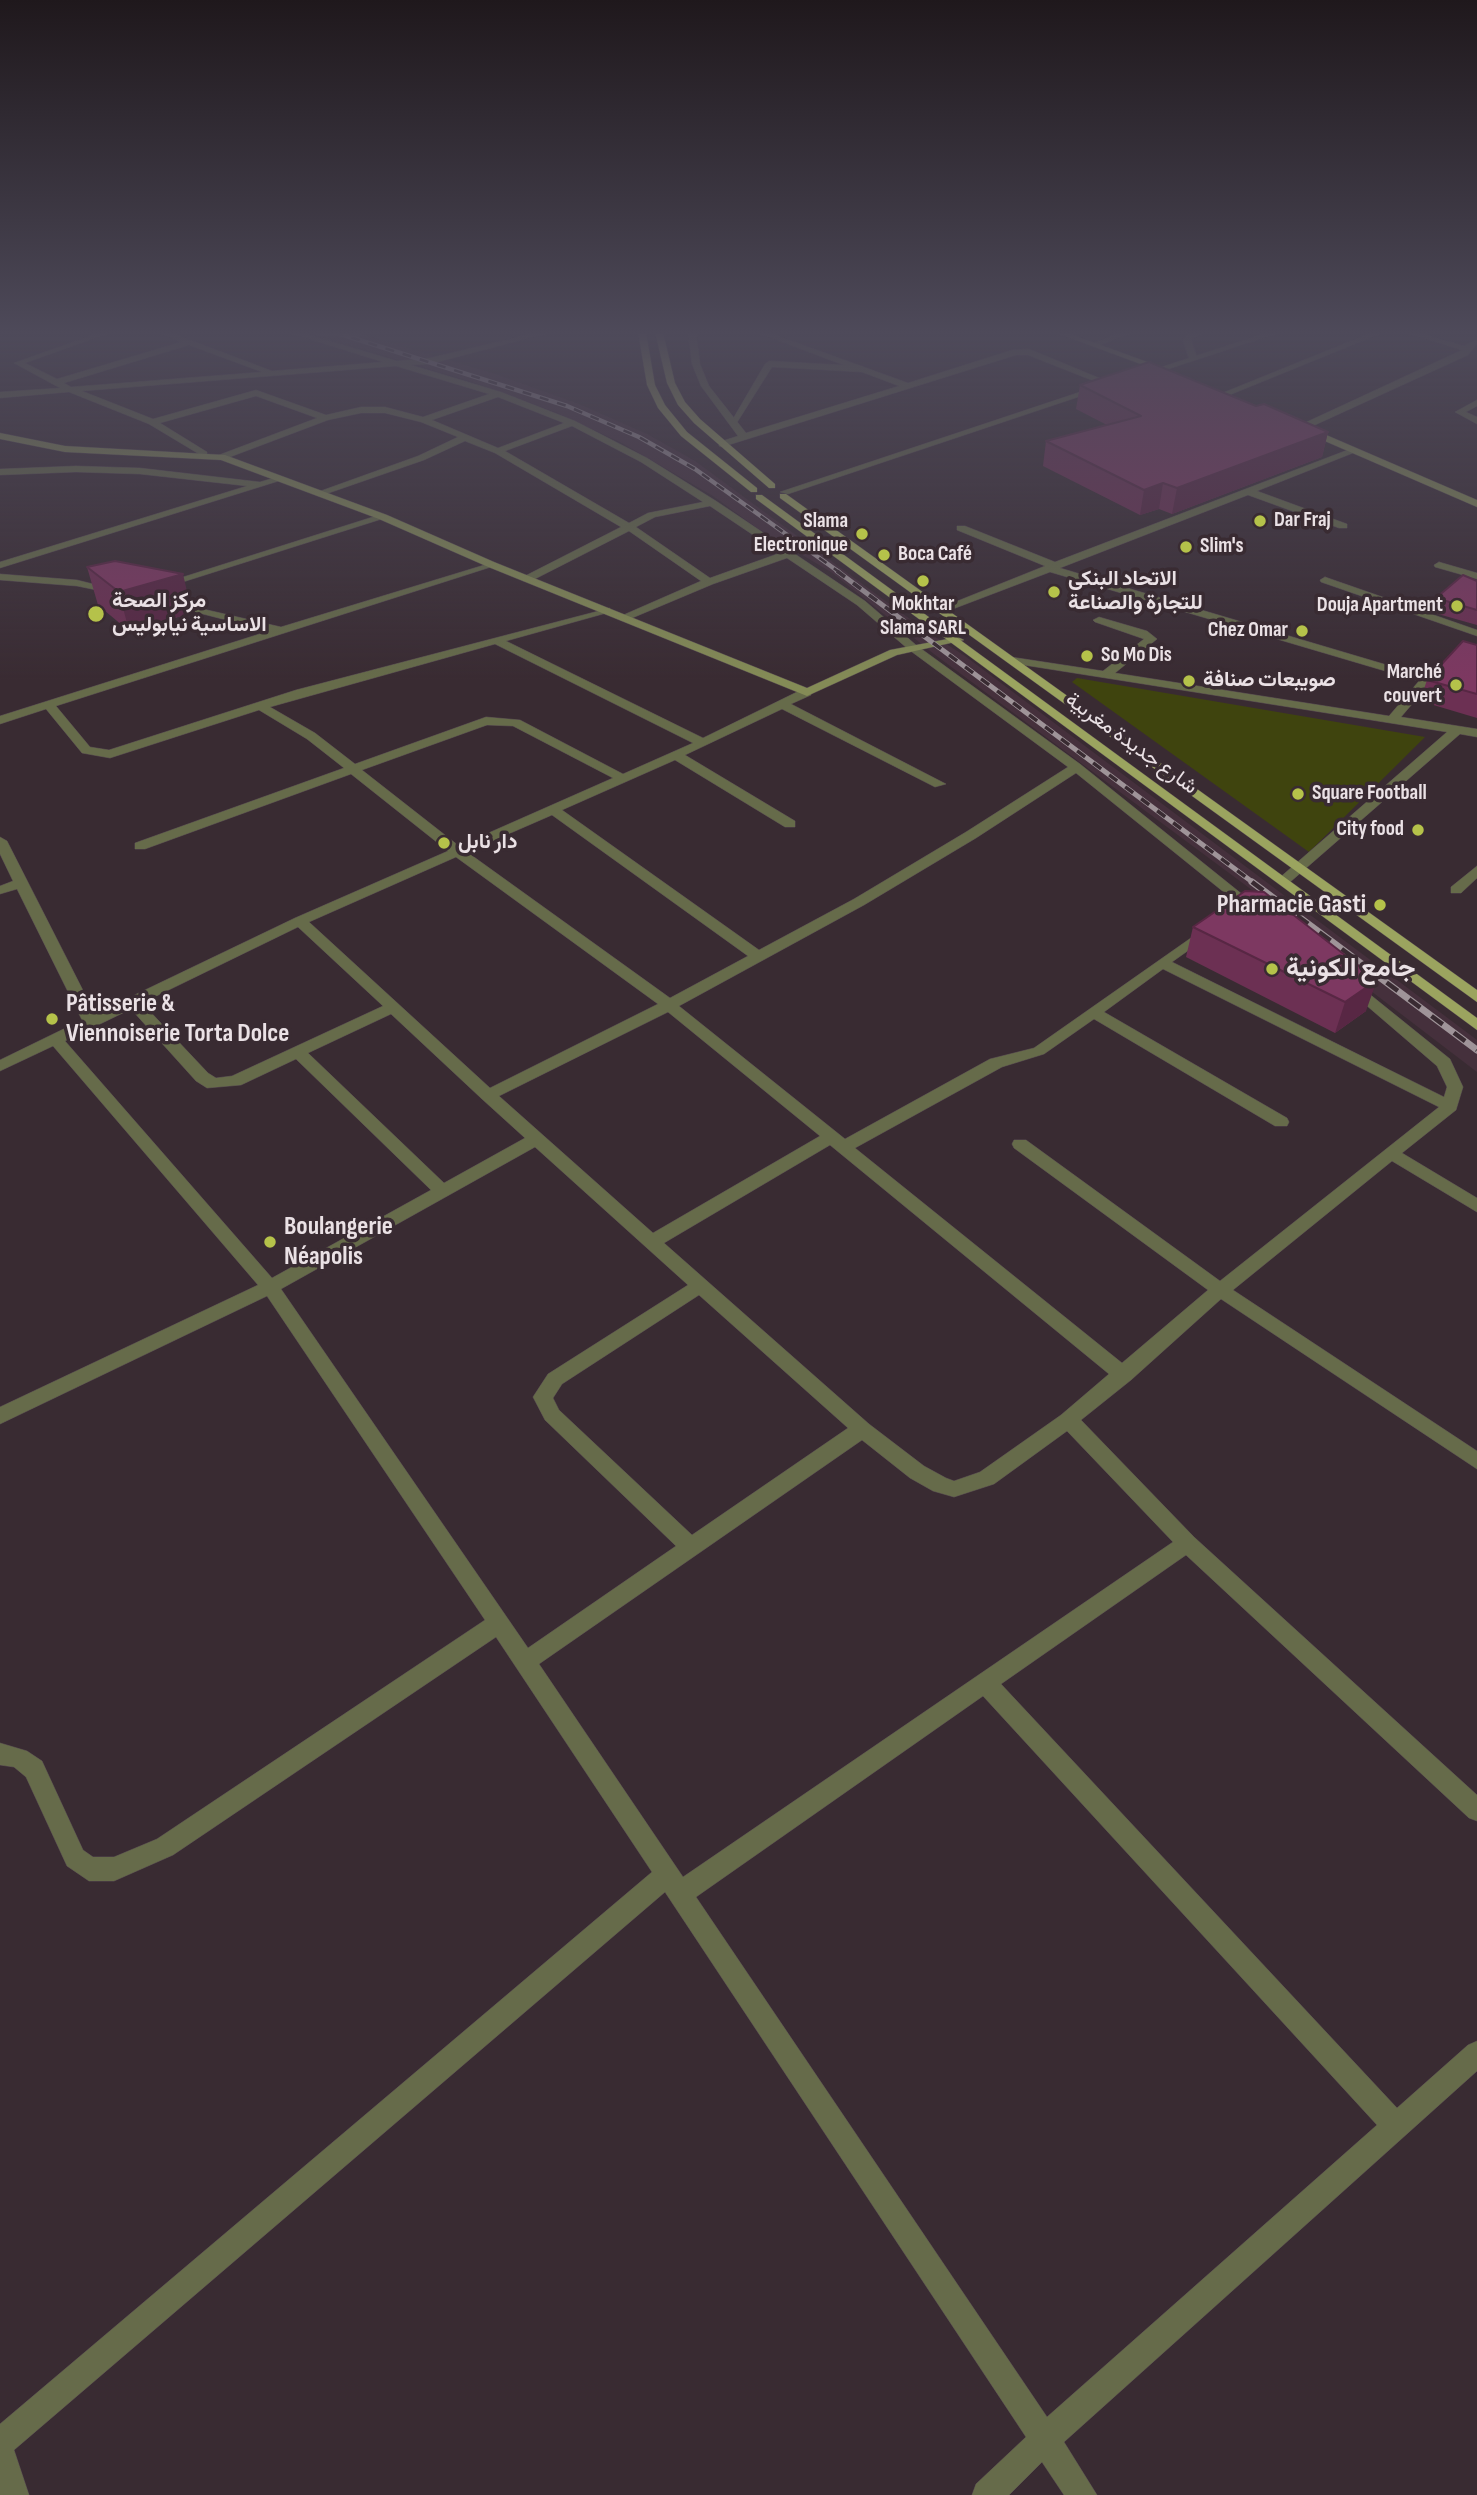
<!DOCTYPE html>
<html>
<head>
<meta charset="utf-8">
<style>
	body { margin:0 }
	canvas { display:block; background:#392b32 }
</style>
</head>
<body>
<canvas width="1477" height="2495"></canvas>
<script>
const ctx = document.querySelector('canvas').getContext('2d');
ctx.lineJoin = 'round';
function fill(path, color) {
  ctx.fillStyle = color;
  ctx.fill(path, 'evenodd');
}
function shape(rows) {
  const path = new Path2D();
  for (const r of rows) {
    path.moveTo(r[0], r[1]);
    for (let i = 2; i < r.length; i += 2) path.lineTo(r[i], r[i + 1]);
  }
  return path;
}
function strokePath(path, color, width, dash) {
  ctx.strokeStyle = color;
  ctx.lineWidth = width;
  ctx.lineCap = dash ? 'butt' : 'round';
  ctx.setLineDash(dash || []);
  ctx.stroke(path);
}
function label(font, color, halo, rows, align = 'center') {
  ctx.font = font + ' "Sofia Sans Condensed",Vazirmatn,sans-serif';
  ctx.lineWidth = 7;
  ctx.setLineDash([]);
  ctx.textBaseline = 'middle';
  ctx.strokeStyle = halo;
  ctx.fillStyle = color;
  for (const [text, x, y, turn = 0] of rows) {
    ctx.save();
    ctx.translate(x, y);
    ctx.rotate((+turn || 0) * Math.PI / 180);
    ctx.textAlign = isNaN(turn) ? turn : align;
    if (halo) ctx.strokeText(text, 0, 0);
    ctx.fillText(text, 0, 0);
    ctx.restore();
  }
}
const built = shape([
	[306,332,354,332,495,374,579,404,647,434,695,461,929,633,965,656,1477,1040,1477,1072,1278,920,1287,916,934,654,831,572,757,528,713,496,622,443,555,412,476,383]
]);
const green = shape([
	[1077,678,1425,737,1309,852,1072,682]
]);
const service = shape([
	[1193,332,1202,332,1191,340,1197,358,1193,360,1189,358,1183,339,1193,332]
]);
const pedestrian = shape([
	[769,361,862,366,866,369,862,372,772,367,736,424,730,424,765,364,769,361]
]);
const minor = shape([
	[101,332,112,332,25,363,57,379,181,342,158,332,169,332,272,371,383,362,287,332,299,332,397,361,430,358,539,332,552,332,430,364,411,365,501,392,575,421,647,458,716,501,865,601,916,645,1080,764,1263,911,1256,915,1251,914,1076,773,976,838,864,905,679,1006,845,1139,990,1059,1034,1048,1208,926,1213,927,1213,933,1172,962,1444,1097,1447,1087,1437,1066,1345,987,1347,984,1357,984,1450,1059,1463,1087,1456,1110,1402,1153,1477,1198,1477,1212,1392,1161,1233,1290,1477,1451,1477,1469,1221,1299,1131,1380,1081,1420,1194,1537,1477,1795,1477,1821,1469,1818,1186,1555,1001,1684,1397,2108,1468,2045,1477,2041,1477,2071,1064,2442,1097,2495,1064,2495,1042,2462,1009,2495,972,2495,976,2484,1026,2437,665,1892,14,2450,29,2495,0,2495,0,2424,652,1872,496,1637,173,1855,114,1881,89,1881,67,1866,26,1777,14,1767,0,1765,0,1743,27,1751,42,1761,83,1850,93,1857,114,1857,157,1839,485,1620,267,1296,0,1424,0,1407,258,1285,53,1046,0,1071,0,1060,82,1020,17,889,0,894,0,886,13,881,0,854,0,837,7,841,95,1014,295,918,448,851,351,774,145,849,135,849,135,843,344,768,307,739,259,710,110,758,82,753,46,709,0,724,0,716,269,631,164,604,164,600,281,627,494,562,494,566,56,706,90,747,109,750,296,690,610,608,610,612,506,641,703,738,803,689,811,689,811,695,791,704,946,784,935,787,782,709,685,755,795,821,795,827,785,827,675,760,562,810,759,950,854,899,966,832,1068,767,908,649,857,605,787,558,713,584,625,621,621,620,621,616,701,581,629,531,531,581,523,581,523,577,621,527,495,453,465,441,424,460,323,495,315,493,418,456,458,437,421,422,385,413,361,413,328,420,222,460,219,459,219,455,317,418,256,396,160,423,207,452,207,456,204,457,149,424,69,392,0,398,0,392,60,388,14,363,101,332],
	[189,345,262,372,71,387,64,383,189,345],
	[396,366,489,394,423,417,385,407,361,407,326,415,256,390,153,419,82,391,396,366],
	[498,397,564,423,498,448,432,420,498,397],
	[572,426,641,462,703,502,648,513,629,523,505,451,572,426],
	[710,506,780,553,710,578,636,527,655,517,710,506],
	[495,644,693,743,623,774,520,720,486,717,355,764,315,733,270,707,495,644],
	[487,725,513,726,613,778,459,846,362,770,487,725],
	[552,815,748,956,670,998,467,852,552,815],
	[456,857,658,1004,490,1088,309,922,456,857],
	[298,927,383,1006,232,1076,216,1078,208,1073,142,1003,298,927],
	[1163,969,1439,1107,1220,1281,1026,1140,1014,1140,1012,1144,1014,1148,1208,1290,1122,1363,855,1148,1002,1067,1044,1054,1094,1019,1275,1126,1287,1126,1289,1122,1287,1118,1104,1012,1163,969],
	[131,1009,196,1081,207,1088,241,1085,296,1059,431,1190,272,1278,65,1041,131,1009],
	[668,1012,820,1136,653,1233,499,1096,668,1012],
	[391,1014,482,1099,525,1138,444,1183,308,1053,391,1014],
	[830,1145,1109,1374,1061,1415,980,1472,954,1481,946,1478,924,1466,869,1424,664,1243,830,1145],
	[535,1147,688,1285,548,1374,533,1397,545,1420,676,1546,528,1648,281,1289,535,1147],
	[699,1295,848,1428,692,1535,559,1410,553,1398,562,1384,699,1295],
	[1067,1431,1173,1542,683,1877,539,1664,862,1440,910,1478,933,1491,954,1497,994,1484,1067,1431],
	[983,1696,1377,2125,1047,2417,696,1897,983,1696],
	[688,332,696,332,700,364,709,386,746,433,899,386,756,332,767,332,908,383,1012,350,1029,349,1116,385,1109,387,1028,355,1016,355,722,447,719,446,719,442,738,436,701,386,692,364,688,332],
	[1122,332,1133,332,1098,346,1091,344,1122,332],
	[1269,332,1281,332,1144,377,1137,375,1269,332],
	[1373,332,1384,332,1227,396,1220,394,1373,332],
	[1404,332,1416,332,1464,346,1477,339,1477,344,1468,355,1304,430,1298,430,1298,426,1462,350,1404,332],
	[1098,386,1105,388,788,494,780,492,1098,386],
	[1477,400,1477,406,1466,412,1477,417,1477,424,1455,412,1477,400],
	[1350,449,1358,451,1257,491,1347,524,1347,528,1339,528,1248,495,1060,568,1424,676,1428,672,1436,672,1436,676,1401,717,1477,729,1477,737,1460,734,1289,883,1279,883,1277,880,1447,732,1011,663,1005,660,1011,657,1103,671,1144,639,1095,622,1093,620,1099,617,1147,631,1157,639,1115,673,1389,716,1419,681,1050,572,945,612,935,610,1045,566,957,530,957,526,965,526,1055,562,1350,449],
	[76,466,140,468,260,482,280,476,285,479,0,568,0,562,247,486,140,474,76,472,0,475,0,469,76,466],
	[379,515,388,517,167,587,158,585,379,515],
	[1439,562,1477,573,1477,579,1435,567,1434,565,1439,562],
	[0,574,77,580,121,591,116,594,77,586,0,580,0,574],
	[1325,577,1477,630,1477,636,1321,582,1320,580,1325,577],
	[1477,866,1477,878,1461,893,1451,893,1451,887,1477,866]
]);
const secondary = shape([
	[1054,332,1065,332,1172,371,1165,373,1054,332],
	[1304,428,1310,428,1477,500,1477,507,1304,432,1304,428],
	[0,433,65,446,225,455,387,515,494,562,807,688,890,650,958,637,964,640,897,655,807,696,486,566,379,519,221,460,65,452,0,439,0,433]
]);
const primary = shape([
	[638,332,646,332,655,385,665,405,687,432,757,488,757,492,751,492,681,436,658,408,647,385,638,332],
	[655,332,663,332,675,383,685,402,700,419,775,484,775,488,769,488,694,423,678,405,667,383,655,332],
	[780,494,786,494,1477,990,1477,1002,780,498,780,494],
	[756,495,762,495,1477,1018,1477,1030,756,499,756,495]
]);
const railFar2 = shape([
	[334,332,567,406,639,437,695,469,839,572]
]);
const railFar1 = shape([
	[837,571,1255,884]
]);
const rail = shape([
	[1252,882,1477,1050]
]);
const wall = shape([
	[1080,385,1256,406,1328,432,1322,457,1172,514,1159,509,1140,515,1043,466,1046,441,1107,425,1076,409],
	[87,567,192,613,129,631,98,605],
	[1477,581,1477,625,1431,612,1436,598],
	[1477,645,1477,718,1420,701,1427,680],
	[1193,927,1366,1011,1335,1033,1186,957]
]);
const shadedWall = shape([
	[1328,432,1322,457,1172,514,1177,488],
	[1163,483,1159,509,1140,515,1144,490],
	[183,574,192,613,129,631,119,592],
	[1377,980,1366,1011,1335,1033,1345,1002]
]);
const building = shape([
	[1149,362,1256,406,1264,404,1328,432,1177,488,1163,483,1144,490,1046,441,1141,416,1080,385,1149,362],
	[115,561,183,574,119,592,87,567,115,561],
	[1463,575,1477,581,1477,610,1436,598,1463,575],
	[1463,641,1477,645,1477,694,1427,680,1463,641],
	[1245,891,1264,892,1377,980,1345,1002,1193,927,1245,891]
]);
const markers = [
	[1260,521,7,"#b5c24a"],
	[862,534,7,"#b5c24a"],
	[1186,547,7,"#b5c24a"],
	[884,555,7,"#b5c24a"],
	[923,581,7,"#b5c24a"],
	[1054,592,7,"#b5c24a"],
	[1457,606,7,"#b5c24a"],
	[96,614,9,"#b5c24a"],
	[1302,631,7,"#b5c24a"],
	[1087,656,7,"#b5c24a"],
	[1189,681,7,"#b5c24a"],
	[1456,685,7,"#b5c24a"],
	[1298,794,7,"#b5c24a"],
	[1418,830,7,"#b5c24a"],
	[444,843,7,"#b5c24a"],
	[1380,905,7,"#b5c24a"],
	[1272,969,7,"#b5c24a"],
	[52,1019,7,"#b5c24a"],
	[270,1242,7,"#b5c24a"]
];
const farPoinames = [
	["Dar Fraj",1274,521],
	["Slama",848,522,"right"],
	["Electronique",848,546,"right"],
	["Slim's",1200,547],
	["Boca Café",898,555],
	["الاتحاد البنكي",1068,580],
	["للتجارة والصناعة",1068,604],
	["مركز الصحة",112,602],
	["الاساسية نيابوليس",112,626],
	["Mokhtar",923,605,"center"],
	["Slama SARL",923,629,"center"],
	["Douja Apartment",1443,606,"right"],
	["Chez Omar",1288,631,"right"],
	["So Mo Dis",1101,656],
	["Marché",1442,673,"right"],
	["couvert",1442,697,"right"],
	["صويبعات صنافة",1203,681],
	["Square Football",1312,794],
	["City food",1404,830,"right"],
	["دار نابل",458,843]
];
const farStreetnames = [
	["شارع جديدة مغربية",1131,744,36]
];
const poiNames = [
	["Pharmacie Gasti",1366,905,"right"],
	["جامع الكونية",1286,969],
	["Pâtisserie &",66,1004],
	["Viennoiserie Torta Dolce",66,1034],
	["Boulangerie",284,1227],
	["Néapolis",284,1257]
];
fill(built, '#45303c');
fill(green, '#3f440e');
strokePath(service, '#55484f', 2);
strokePath(pedestrian, '#55484f', 1);
strokePath(minor, '#55484f', 1);
strokePath(secondary, '#55484f', 1);
strokePath(primary, '#55484f', 1);
fill(service, '#666b4a');
fill(pedestrian, '#666b4a');
fill(minor, '#666b4a');
fill(secondary, '#848b56');
fill(primary, '#9ba45f');
strokePath(railFar2, '#9f9499', 4.5);
strokePath(railFar1, '#9f9499', 5);
strokePath(rail, '#9f9499', 7);
strokePath(railFar2, '#392b32', 2.5, [9]);
strokePath(railFar1, '#392b32', 3.5, [10]);
strokePath(rail, '#392b32', 4.5, [14]);
fill(wall, '#6c3053');
fill(shadedWall, '#582744');
fill(building, '#7d3861');
strokePath(building, '#582744', 2);
const sky = ctx.createLinearGradient(0, 0, 0, 681);
sky.addColorStop(0, '#1f181c');
sky.addColorStop(0.49, '#4e4a5a');
sky.addColorStop(1, '#4e4a5a00');
ctx.fillStyle = sky;
ctx.fillRect(0, 0, 1477, 681);
for (const [x, y, r, color] of markers) {
  const dot = new Path2D();
  dot.arc(x, y, r, 0, 2 * Math.PI);
  ctx.fillStyle = color;
  ctx.fill(dot);
  strokePath(dot, '#392b32', 2.5);
}
label('bold 21px', '#eae1e5', '#392b32', farPoinames, 'left');
label('21px', '#eae1e5', '#392b32', farStreetnames);
label('bold 26px', '#eae1e5', '#392b32', poiNames, 'left');
</script>
</body>
</html>
